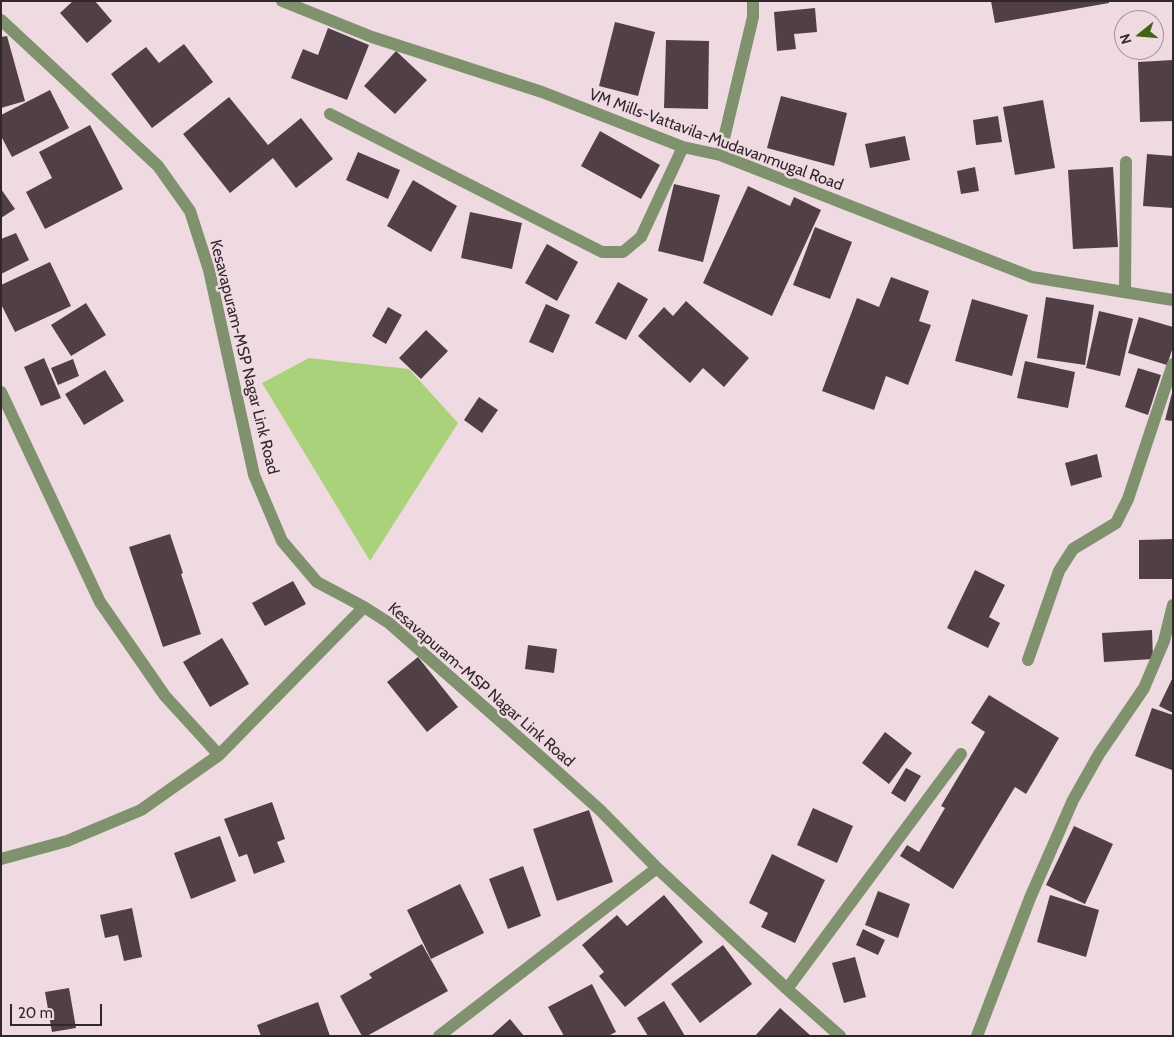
<!DOCTYPE html>
<html>
<head>
<meta charset="utf-8">
<style>
	body { margin:0 }
	#map { position:relative; width:1174px; height:1037px; overflow:hidden; background:#efdae2; font-family:Cabin,sans-serif }
	canvas { display:block }
	.frame { position:absolute; inset:0; border:2px solid #30282b; pointer-events:none }
	.north { position:absolute; left:1114px; top:10px; width:50px; height:50px; box-sizing:border-box; background:#efdae2; border:1px solid #a39399; border-radius:50%; rotate:253deg; font-size:14px; font-weight:700; line-height:20px; text-align:center; color:#30282b }
	.north::after { content:''; display:block; margin:auto; width:18px; height:22px; background:#436216; clip-path:polygon(50% 0,100% 100%,50% 72%,0 100%) }
	.scale { position:absolute; left:10px; top:1004px; width:92px; height:22px; box-sizing:border-box; border:2px solid #30282b; border-top:0; padding-left:6px; font-size:15px; line-height:18px; white-space:nowrap; color:#30282b; -webkit-text-stroke:4px #efdae2; paint-order:stroke }
</style>
</head>
<body>
<div id="map">
<canvas width="1174" height="1037"></canvas>
<div class="frame"></div>
<div class="north">N</div>
<div class="scale">20 m</div>
</div>
<script>
const ctx = document.querySelector('canvas').getContext('2d');
ctx.lineJoin = 'round';
function fill(path, color) {
  ctx.fillStyle = color;
  ctx.fill(path, 'evenodd');
}
function shape(rows) {
  const path = new Path2D();
  for (const r of rows) {
    path.moveTo(r[0], r[1]);
    for (let i = 2; i < r.length; i += 2) path.lineTo(r[i], r[i + 1]);
  }
  return path;
}
function strokePath(path, color, width, dash) {
  ctx.strokeStyle = color;
  ctx.lineWidth = width;
  ctx.lineCap = dash ? 'butt' : 'round';
  ctx.setLineDash(dash || []);
  ctx.stroke(path);
}
function label(font, color, halo, rows, align = 'center') {
  ctx.font = font + ' Cabin,sans-serif';
  ctx.lineWidth = 5;
  ctx.setLineDash([]);
  ctx.textBaseline = 'middle';
  ctx.strokeStyle = halo;
  ctx.fillStyle = color;
  for (const [text, x, y, turn = 0] of rows) {
    ctx.save();
    ctx.translate(x, y);
    ctx.rotate((+turn || 0) * Math.PI / 180);
    ctx.textAlign = isNaN(turn) ? turn : align;
    if (halo) ctx.strokeText(text, 0, 0);
    ctx.fillText(text, 0, 0);
    ctx.restore();
  }
}
const water = shape([
	[309,358,409,369,458,423,370,561,262,383]
]);
const building = shape([
	[73,1,95,1,112,21,87,43,60,13],
	[991,1,1109,1,1109,3,995,23],
	[815,8,817,32,794,34,796,49,777,51,774,12],
	[615,22,655,32,638,96,599,86],
	[328,28,369,45,347,100,291,78,303,49,318,55],
	[7,36,25,101,1,108,1,37],
	[666,40,709,41,708,109,664,108],
	[184,44,213,82,152,128,111,74,146,47,159,63],
	[396,51,427,80,395,114,364,86],
	[1173,60,1173,121,1140,122,1138,62],
	[50,90,69,128,12,157,1,136,1,115],
	[781,96,847,113,834,166,767,148],
	[229,97,268,145,301,118,333,159,296,188,273,158,230,193,183,134],
	[1043,100,1055,168,1015,175,1003,107],
	[998,116,1002,142,976,145,973,120],
	[90,125,123,189,45,229,26,192,52,178,39,152],
	[600,131,660,165,641,199,581,166],
	[905,136,910,160,870,168,865,144],
	[358,152,400,170,388,199,346,180],
	[1147,154,1173,156,1173,208,1143,206],
	[975,167,979,191,961,194,957,171],
	[1113,167,1118,247,1073,249,1068,170],
	[413,180,457,206,431,252,387,226],
	[674,184,720,195,703,262,658,251],
	[748,186,790,206,794,197,821,210,772,316,703,283],
	[1,189,15,209,1,218],
	[470,212,522,223,512,269,461,258],
	[815,227,852,242,830,299,793,285],
	[16,233,29,260,1,274,1,239],
	[547,244,578,262,557,301,525,283],
	[50,262,71,306,15,332,1,304,1,285],
	[891,277,929,291,919,321,931,325,908,385,886,376,874,410,822,391,857,298,879,307],
	[618,282,648,299,626,340,595,323],
	[1046,297,1094,305,1085,365,1037,358],
	[972,299,1028,315,1012,376,955,361],
	[686,301,749,358,724,387,703,368,690,383,638,336,664,307,673,316],
	[86,303,106,335,71,356,51,325],
	[546,304,570,315,553,353,529,342],
	[388,307,402,315,386,344,372,336],
	[1099,311,1133,319,1120,376,1086,368],
	[1139,317,1173,327,1173,347,1167,365,1128,353],
	[426,330,448,351,421,379,399,358],
	[44,358,61,398,41,406,24,367],
	[73,359,79,376,58,385,51,368],
	[1025,361,1075,372,1068,408,1017,398],
	[1138,368,1161,375,1148,415,1125,407],
	[105,370,124,401,84,425,65,394],
	[1172,393,1173,393,1173,421,1165,420],
	[479,397,498,410,482,433,464,420],
	[1097,454,1102,477,1071,486,1065,463],
	[170,534,183,573,181,574,201,634,163,647,129,547],
	[1173,539,1173,579,1139,579,1139,540],
	[975,570,1005,585,989,617,1000,623,988,648,947,628],
	[293,581,306,604,265,626,252,603],
	[1152,630,1153,659,1104,662,1102,633],
	[222,638,249,684,210,707,183,662],
	[528,645,557,649,554,673,525,669],
	[418,657,458,707,427,732,387,682],
	[1173,677,1173,713,1159,706],
	[989,695,1059,738,1026,794,1015,787,953,889,900,856,907,845,919,852,945,808,941,806,985,732,971,723],
	[1152,708,1173,715,1172,770,1135,756],
	[885,732,912,753,889,784,862,763],
	[906,768,921,776,905,802,891,793],
	[272,802,285,839,277,842,285,862,254,874,247,854,239,857,224,819],
	[813,808,853,826,837,863,797,845],
	[589,810,613,882,557,901,533,829],
	[1074,826,1113,844,1085,904,1046,885],
	[220,836,236,881,191,899,174,853],
	[772,854,825,880,795,943,761,927,768,913,749,903],
	[523,866,541,916,508,929,489,879],
	[460,884,484,933,431,959,407,910],
	[878,891,910,904,898,938,865,925],
	[664,895,703,942,625,1007,599,976,604,972,582,945,617,915,627,926],
	[1050,895,1099,910,1086,957,1037,942],
	[132,908,142,957,124,961,118,935,105,938,100,915],
	[863,929,885,940,878,955,856,945],
	[422,944,448,991,367,1036,362,1036,340,996,372,978,369,974],
	[723,945,752,984,700,1023,671,984],
	[855,957,866,997,844,1003,832,963],
	[592,984,616,1032,608,1036,564,1036,548,1007],
	[69,988,76,1028,52,1032,45,992],
	[664,1001,685,1036,648,1036,637,1018],
	[318,1002,330,1036,261,1036,257,1025],
	[780,1008,811,1036,755,1036],
	[510,1019,524,1036,491,1036]
]);
const minor = shape([
	[282,1,372,37,542,92,683,147,720,155,1032,277,1173,300],
	[1,20,158,166,190,211,209,270,254,475,282,541,317,582,364,607,389,623,551,766,600,810,657,868,439,1036],
	[330,114,602,252,623,252,641,237,683,147],
	[720,155,753,17,753,1],
	[1125,292,1126,162],
	[1,392,100,602,165,696,219,755],
	[1028,660,1059,571,1073,549,1116,523,1128,499,1173,364],
	[1,859,67,841,141,810,219,755,364,607],
	[657,868,787,989,840,1036],
	[787,989,961,754],
	[977,1036,1030,898,1073,800,1099,754,1144,688,1164,641,1173,605]
]);
const streetNames = [
	["VM Mills-Vattavila-Mudavanmugal Road",716,140,20],
	["Kesavapuram-MSP Nagar Link Road",244,357,76],
	["Kesavapuram-MSP Nagar Link Road",481,685,41]
];
fill(water, '#a9d27a');
fill(building, '#504046');
strokePath(minor, '#80926d', 12);
label('16px', '#30282b', '#efdae2', streetNames);
</script>
</body>
</html>
